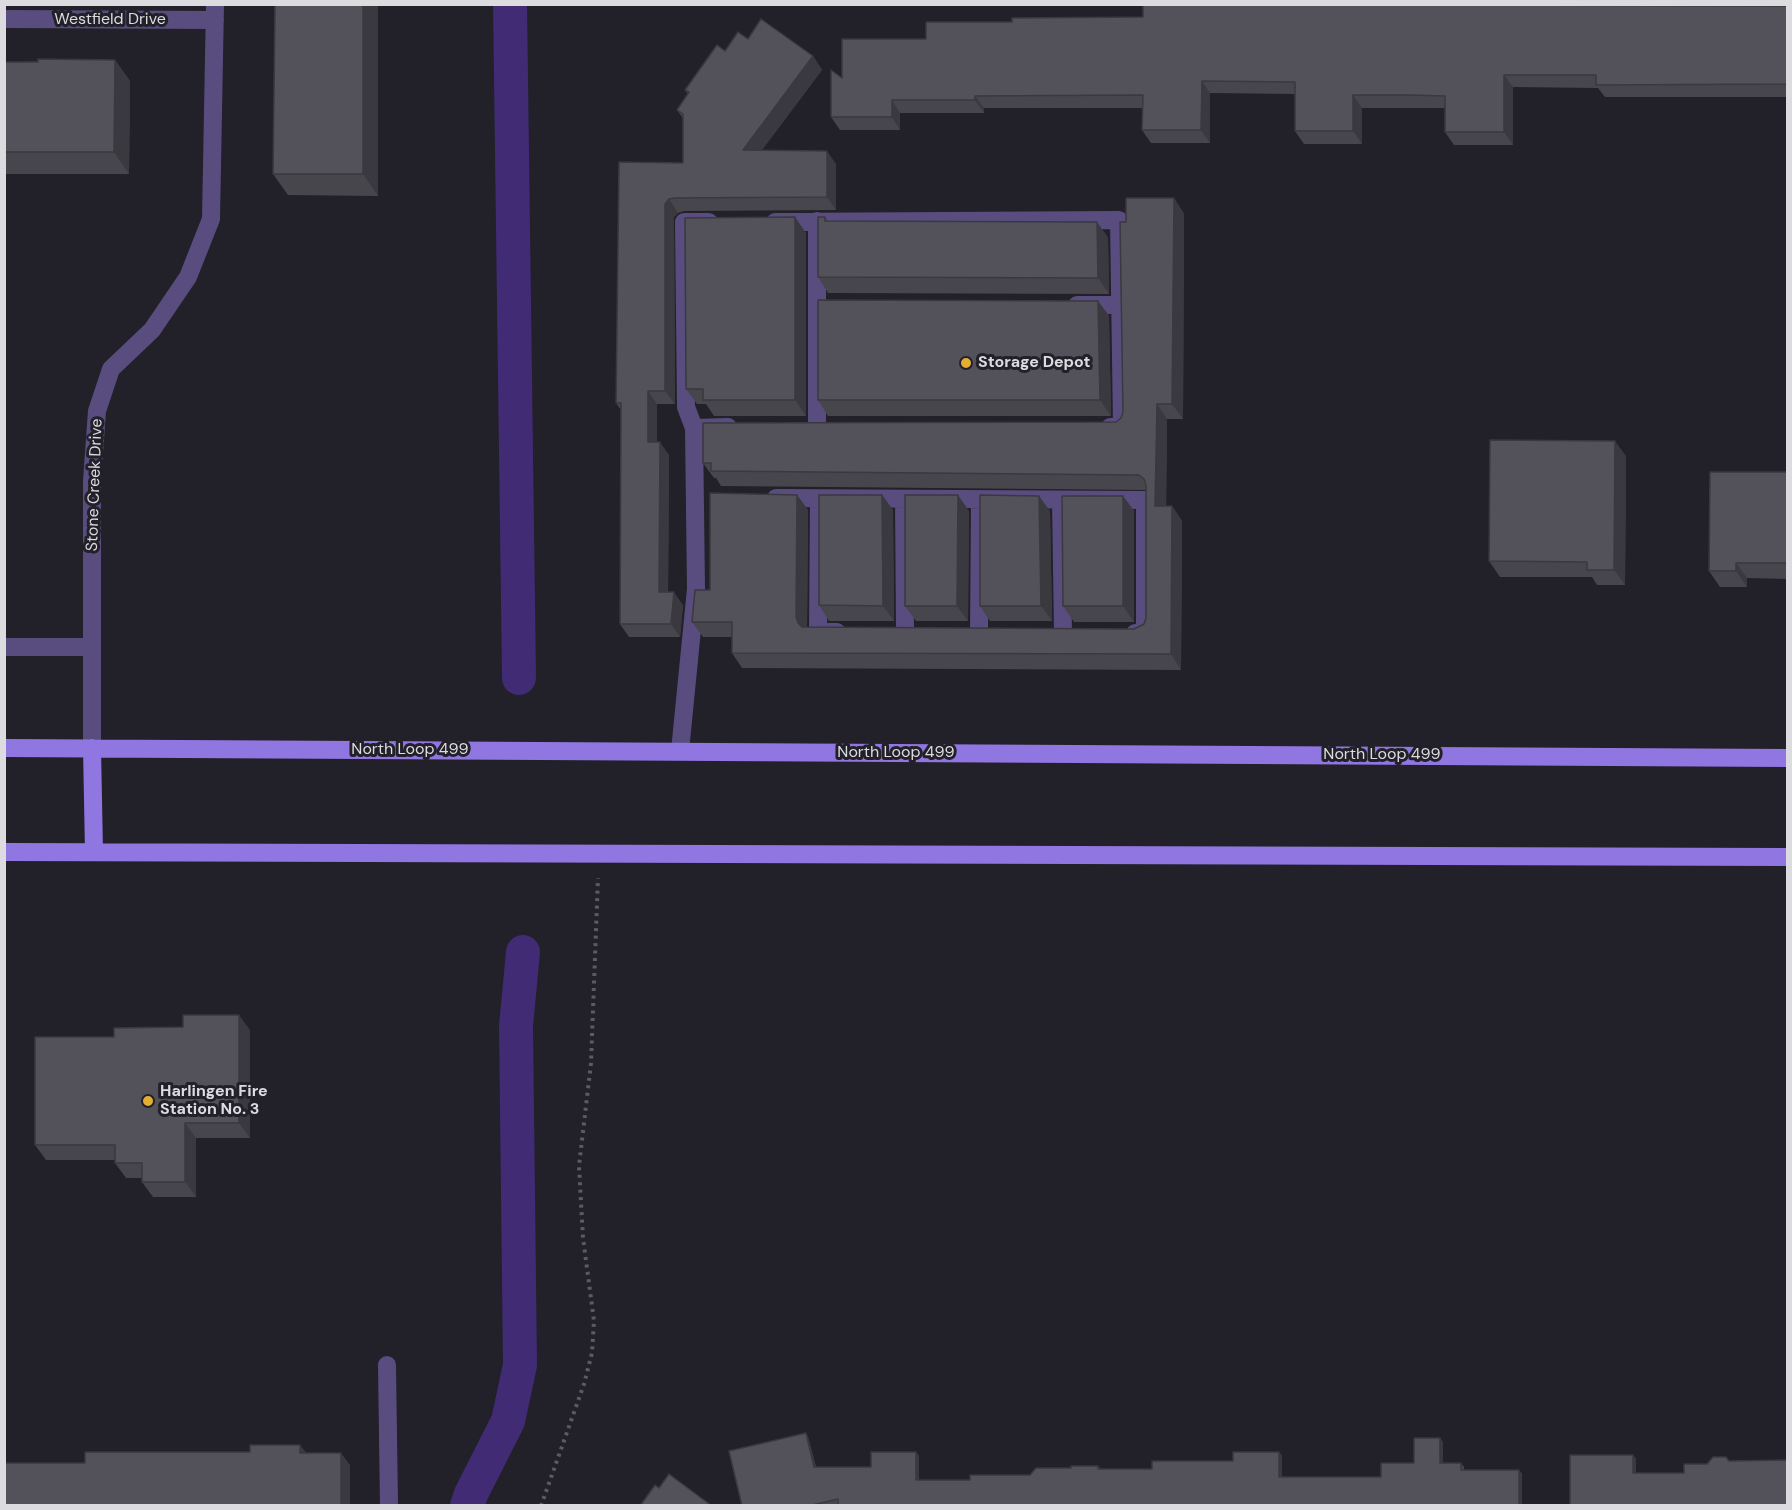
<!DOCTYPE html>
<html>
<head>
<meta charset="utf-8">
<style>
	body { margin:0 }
	#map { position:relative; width:1792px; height:1510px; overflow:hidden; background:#222028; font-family:"DM Sans",sans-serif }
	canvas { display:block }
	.frame { position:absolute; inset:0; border:6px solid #dcdbe0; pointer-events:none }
</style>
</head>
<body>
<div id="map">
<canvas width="1792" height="1510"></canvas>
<div class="frame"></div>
</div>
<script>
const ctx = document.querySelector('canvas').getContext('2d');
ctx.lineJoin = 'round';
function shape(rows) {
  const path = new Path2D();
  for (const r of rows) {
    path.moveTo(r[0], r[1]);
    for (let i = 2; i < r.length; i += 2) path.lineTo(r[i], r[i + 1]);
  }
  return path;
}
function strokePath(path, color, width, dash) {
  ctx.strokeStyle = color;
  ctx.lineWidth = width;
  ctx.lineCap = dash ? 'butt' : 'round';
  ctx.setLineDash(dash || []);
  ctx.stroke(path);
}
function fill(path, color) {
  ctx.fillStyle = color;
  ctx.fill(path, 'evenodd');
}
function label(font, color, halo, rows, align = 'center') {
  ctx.font = font + ' "DM Sans",sans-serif';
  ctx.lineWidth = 6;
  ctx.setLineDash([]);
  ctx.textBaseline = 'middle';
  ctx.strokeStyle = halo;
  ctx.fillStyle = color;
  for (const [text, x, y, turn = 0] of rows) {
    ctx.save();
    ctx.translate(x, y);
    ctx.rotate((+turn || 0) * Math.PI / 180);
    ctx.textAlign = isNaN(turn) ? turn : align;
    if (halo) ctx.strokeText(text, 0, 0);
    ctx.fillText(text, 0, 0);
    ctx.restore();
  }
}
const canal = shape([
	[510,4,519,678],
	[467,1506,471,1494,508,1421,520,1365,516,1026,523,952]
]);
const path = shape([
	[541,1506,584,1384,592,1353,594,1321,583,1238,579,1166,591,1063,598,878]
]);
const lane = shape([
	[817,221,817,427],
	[775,222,1119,220,1122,427,1110,427],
	[1077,305,1120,305],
	[694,428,728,427],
	[776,498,1145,500,1145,633,1135,633],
	[819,499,818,632,837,632],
	[904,500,905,632],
	[1061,500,1063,633],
	[979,633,980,500],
	[4,647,92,647],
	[680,751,696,589,694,428,686,407,684,222,709,222],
	[387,1365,389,1506]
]);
const street = shape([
	[4,19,215,20],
	[92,748,92,481,97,411,111,369,152,330,188,277,211,219,215,4]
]);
const primary = shape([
	[4,748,1788,758],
	[92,748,94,852],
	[4,852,1788,857]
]);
const wall = shape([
	[378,4,378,196,288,195,273,174],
	[1653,6,1788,6,1788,97,1605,97,1598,88,1513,87,1513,145,1454,145,1445,132,1445,108,1362,108,1362,144,1304,144,1295,131,1295,94,1210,93,1210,143,1151,143,1142,130,1142,108,984,108,984,113,900,113,900,130,840,130,831,117,842,78,926,39,1012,22,1143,17],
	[748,39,813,56,822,70,762,150,836,164,836,210,684,211,678,213,674,217,675,404,657,404,657,442,669,455,668,592,683,605,680,637,629,637,620,624,621,410,616,403,619,162,683,163,683,118,677,110,688,94,685,90,725,51],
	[115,60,130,81,129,174,4,174,4,62],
	[1174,198,1184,214,1183,419,1167,419,1166,506,1172,506,1182,521,1181,670,742,668,732,653,732,637,703,637,692,622,710,590,797,495,808,510,807,627,1134,629,1144,624,1146,618,1146,490,721,486,716,478,714,478,703,463,1116,422,1121,418,1123,412,1126,222],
	[825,217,828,221,1108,237,1109,294,828,293,818,277],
	[806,233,806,416,714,416,706,404,697,404,686,389],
	[1098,301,1109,316,1111,416,828,416,818,400],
	[1626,456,1625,585,1597,585,1592,577,1500,577,1489,561],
	[1788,472,1788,579,1747,578,1747,587,1720,587,1709,571],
	[882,495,893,510,894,621,829,621,819,605],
	[1123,496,1134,511,1134,622,1074,622,1063,606],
	[969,511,968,621,916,621,905,606],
	[1050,511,1052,621,990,621,980,606],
	[250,1030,250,1138,196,1138,196,1197,153,1197,142,1182,142,1178,126,1178,115,1163,115,1160,46,1160,35,1145,114,1037],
	[806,1433,808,1437,816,1467,871,1467,871,1452,916,1452,919,1456,919,1480,970,1480,970,1475,1030,1475,1036,1468,1071,1468,1071,1466,1098,1466,1101,1469,1152,1469,1152,1461,1233,1461,1233,1452,1279,1452,1282,1456,1282,1477,1381,1477,1381,1463,1414,1463,1414,1438,1440,1438,1443,1442,1443,1463,1461,1463,1464,1467,1464,1470,1519,1470,1522,1474,1522,1505,1570,1505,1570,1455,1633,1455,1636,1459,1636,1473,1684,1473,1684,1464,1707,1464,1713,1457,1726,1457,1729,1461,1788,1460,1788,1506,838,1506,838,1504,829,1506,742,1506,729,1451]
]);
const shadedWall = shape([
	[363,4,378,4,378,196,363,174],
	[813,56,822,70,752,163,743,150],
	[115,60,130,81,129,174,114,152],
	[1504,75,1513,87,1513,145,1504,132],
	[1202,81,1210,93,1210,143,1201,130],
	[1353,95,1362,108,1362,144,1353,131],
	[975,96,984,108,984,113,975,100],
	[892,100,900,113,900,130,892,117],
	[827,151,836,164,836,210,827,197],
	[1174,198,1184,214,1183,419,1172,404],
	[669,199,678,213,674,217,675,404,665,391,665,204],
	[795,217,806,233,806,416,795,400],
	[1097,222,1108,237,1109,294,1098,278],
	[1098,301,1109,316,1111,416,1100,400],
	[648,391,657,404,657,455,648,442],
	[1157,404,1167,419,1166,521,1155,506],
	[1615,441,1626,456,1625,585,1614,570],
	[660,442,669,455,668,605,659,592],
	[797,495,808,510,807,632,798,623,796,617],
	[882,495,893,510,894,621,883,606],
	[958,495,969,511,968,621,957,606],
	[1039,496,1050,511,1052,621,1041,606],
	[1123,496,1134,511,1134,622,1123,606],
	[1172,506,1182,521,1181,670,1171,654],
	[1736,563,1747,578,1747,587,1736,571],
	[674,592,683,605,680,637,671,624],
	[239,1015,250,1030,250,1138,239,1123],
	[185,1123,196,1138,196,1197,185,1182],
	[806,1433,808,1437,817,1471,814,1467],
	[1440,1438,1443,1442,1443,1467,1440,1463],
	[300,1445,309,1456,300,1453],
	[916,1452,919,1456,919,1484,916,1480],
	[1279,1452,1282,1456,1282,1481,1279,1477],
	[341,1453,350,1465,350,1506,341,1506],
	[1633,1455,1636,1459,1636,1477,1633,1473],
	[1519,1470,1522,1474,1522,1506,1519,1506]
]);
const building = shape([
	[275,4,363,4,363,174,273,174,275,4],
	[1143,4,1788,6,1788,84,1596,85,1596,75,1504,75,1504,132,1445,132,1445,96,1409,95,1353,95,1353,131,1295,131,1295,82,1202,81,1201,130,1142,130,1143,95,975,96,975,100,892,100,892,117,831,117,831,70,842,78,842,39,926,39,926,22,1012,22,1012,18,1143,17,1143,4],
	[761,19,813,56,743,150,827,151,827,197,675,198,669,199,665,204,665,391,648,391,648,442,660,442,659,592,674,592,671,624,620,624,621,403,616,403,619,162,683,163,683,114,677,110,689,92,685,90,717,45,725,51,738,32,748,39,761,19],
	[38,59,115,60,114,152,4,152,4,62,38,62,38,59],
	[1126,198,1174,198,1172,404,1157,404,1155,506,1172,506,1171,654,732,653,732,622,692,622,695,590,710,590,710,493,797,495,796,617,798,623,802,627,1134,629,1144,624,1146,618,1146,485,1144,479,1139,475,711,471,711,463,703,463,703,423,1116,422,1121,418,1123,412,1120,222,1126,222,1126,198],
	[795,217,795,400,703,400,703,389,686,389,685,218,795,217],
	[818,217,825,217,825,221,1097,222,1098,278,818,277,818,217],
	[818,300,1098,301,1100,400,818,400,818,300],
	[1490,440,1615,441,1614,570,1587,570,1587,562,1489,561,1490,440],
	[1710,472,1788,472,1788,563,1736,563,1736,571,1709,571,1710,472],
	[819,495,882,495,883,606,819,605,819,495],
	[905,495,958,495,957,606,905,606,905,495],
	[980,495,1039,496,1041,606,980,606,980,495],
	[1062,496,1123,496,1123,606,1063,606,1062,496],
	[183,1015,239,1015,239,1123,185,1123,185,1182,142,1182,142,1163,115,1163,115,1145,35,1145,35,1037,114,1037,114,1028,183,1027,183,1015],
	[806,1433,814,1467,871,1467,871,1452,916,1452,916,1480,970,1480,970,1475,1030,1475,1036,1468,1071,1468,1071,1466,1098,1466,1098,1469,1152,1469,1152,1461,1233,1461,1233,1452,1279,1452,1279,1477,1381,1477,1381,1463,1414,1463,1414,1438,1440,1438,1440,1463,1461,1463,1461,1470,1519,1470,1519,1505,1570,1505,1570,1455,1633,1455,1633,1473,1684,1473,1684,1464,1707,1464,1713,1457,1726,1457,1729,1461,1788,1460,1788,1506,838,1506,838,1499,808,1506,742,1506,729,1451,806,1433],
	[250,1445,300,1445,300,1453,341,1453,341,1506,4,1506,4,1463,85,1463,85,1452,250,1452,250,1445],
	[669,1474,712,1506,640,1506,655,1485,659,1488,669,1474]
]);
const markers = [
	[966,363,6,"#e4ae35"],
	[148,1101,6,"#e4ae35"]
];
const streetNames = [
	["Westfield Drive",110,20],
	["Stone Creek Drive",95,485,-88],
	["North Loop 499",410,750],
	["North Loop 499",896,753],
	["North Loop 499",1382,755]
];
const poiNames = [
	["Storage Depot",978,363],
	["Harlingen Fire",160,1092],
	["Station No. 3",160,1110]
];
strokePath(canal, '#412b75', 34);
strokePath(path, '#5d5b62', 4, [3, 4.5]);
strokePath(lane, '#594d80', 18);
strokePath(street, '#594d80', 18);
strokePath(primary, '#9076e0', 18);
fill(wall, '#47464d');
fill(shadedWall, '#3a393f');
fill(building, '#53515a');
strokePath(building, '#3a393f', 1.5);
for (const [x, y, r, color] of markers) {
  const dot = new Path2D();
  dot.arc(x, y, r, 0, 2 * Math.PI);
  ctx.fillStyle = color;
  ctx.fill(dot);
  strokePath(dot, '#222028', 2);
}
label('16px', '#dcdbe0', '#222028', streetNames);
label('bold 16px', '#dcdbe0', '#222028', poiNames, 'left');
</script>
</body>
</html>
